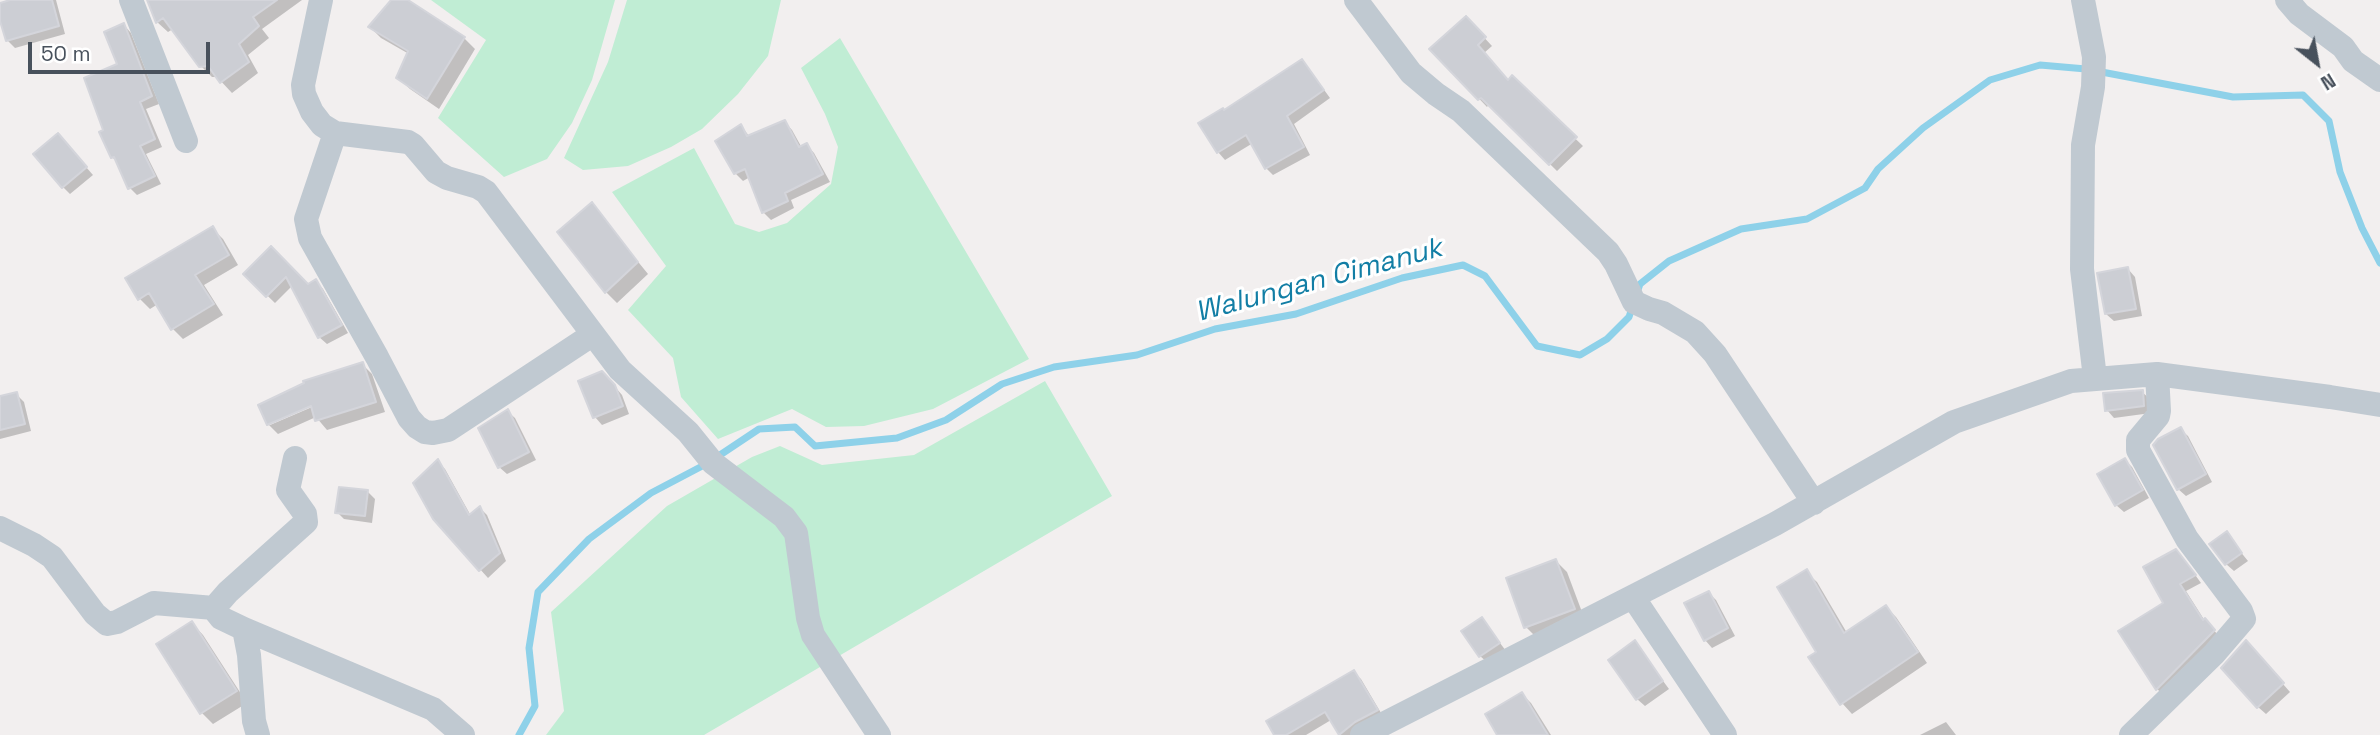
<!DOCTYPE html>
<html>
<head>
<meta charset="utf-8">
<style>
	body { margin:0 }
	#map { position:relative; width:2380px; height:735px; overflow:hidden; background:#f2efef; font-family:"Space Grotesk",sans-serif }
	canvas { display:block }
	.north { position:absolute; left:2282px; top:28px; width:70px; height:70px; -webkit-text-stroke:5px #fff; paint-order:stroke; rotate:149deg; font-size:19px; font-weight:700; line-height:28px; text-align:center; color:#48515c }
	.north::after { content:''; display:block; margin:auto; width:24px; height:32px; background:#48515c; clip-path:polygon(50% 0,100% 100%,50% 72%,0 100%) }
	.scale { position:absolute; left:28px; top:42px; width:182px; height:32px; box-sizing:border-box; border:4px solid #48515c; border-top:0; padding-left:9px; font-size:21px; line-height:24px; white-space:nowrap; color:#48515c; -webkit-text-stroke:5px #fff; paint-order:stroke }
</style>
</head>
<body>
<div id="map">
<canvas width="2380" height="735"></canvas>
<div class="north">N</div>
<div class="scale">50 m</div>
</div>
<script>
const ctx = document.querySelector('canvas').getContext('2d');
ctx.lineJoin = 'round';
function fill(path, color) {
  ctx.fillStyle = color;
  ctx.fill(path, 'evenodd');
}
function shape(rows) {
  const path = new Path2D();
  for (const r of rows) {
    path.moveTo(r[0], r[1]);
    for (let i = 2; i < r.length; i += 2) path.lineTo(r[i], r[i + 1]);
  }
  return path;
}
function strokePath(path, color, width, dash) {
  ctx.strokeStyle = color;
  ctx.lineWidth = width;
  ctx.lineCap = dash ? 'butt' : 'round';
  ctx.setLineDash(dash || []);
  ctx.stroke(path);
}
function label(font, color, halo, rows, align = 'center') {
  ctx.font = font + ' "Space Grotesk",sans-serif';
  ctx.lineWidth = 6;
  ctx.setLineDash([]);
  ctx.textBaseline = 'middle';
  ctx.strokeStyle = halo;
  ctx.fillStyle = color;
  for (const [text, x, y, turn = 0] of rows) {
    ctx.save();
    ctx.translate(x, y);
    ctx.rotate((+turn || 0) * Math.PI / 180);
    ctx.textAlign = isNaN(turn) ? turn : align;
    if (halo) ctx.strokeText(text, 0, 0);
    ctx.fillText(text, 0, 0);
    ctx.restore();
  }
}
const green = shape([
	[431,0,615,0,592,80,572,123,547,159,504,177,438,118,486,40],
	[627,0,781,0,768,56,738,94,702,129,671,147,628,166,583,170,564,158,608,62],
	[840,38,1029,359,933,409,864,426,826,427,792,409,718,439,681,397,673,358,628,310,666,266,612,192,694,148,735,224,759,232,787,223,831,184,838,147,825,114,801,68],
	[1045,381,1112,496,704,735,546,735,564,711,551,612,667,506,752,457,780,446,822,465,914,455]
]);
const shadow = shape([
	[16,0,56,0,65,34,15,48,7,40,0,14,0,5],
	[149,0,302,0,262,29,269,38,248,55,258,73,232,93,217,77,212,77,201,66,173,29,168,32,157,22],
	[393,0,405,0,464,38,475,49,439,109,410,89,398,78,409,54,381,38,370,27],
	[1466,18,1492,46,1484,53,1508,82,1512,78,1583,146,1557,171,1489,104,1487,107,1432,49],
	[124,25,131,33,159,104,146,109,162,147,146,154,161,184,137,195,130,188,119,164,112,157,105,131,120,65],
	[1309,69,1330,98,1294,124,1310,155,1273,175,1266,168,1253,143,1225,160,1218,152],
	[785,122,792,130,802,148,807,145,814,153,830,182,791,200,794,208,771,220,763,212,750,177,743,181,735,173,741,126,750,137],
	[65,143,93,175,70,194,63,187],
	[592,205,648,274,617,303,606,292],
	[212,228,223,239,238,265,204,285,223,315,183,339,173,329,158,304,150,309,140,299],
	[271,249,307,286,316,281,323,289,348,333,327,344,319,337,293,285,275,303,245,274],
	[2128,269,2135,277,2142,316,2114,321,2106,314],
	[362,364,372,374,385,412,327,430,316,417,278,434,268,424,260,406,306,384,305,382],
	[318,400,319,404,270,425,270,422],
	[610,381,622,395,629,414,602,425,595,417],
	[2142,392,2150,399,2151,413,2114,418,2107,410],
	[16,394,24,402,31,431,0,439,0,398],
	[507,411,515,418,536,460,507,474,499,467],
	[2180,429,2188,436,2212,482,2186,496,2178,489],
	[2125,460,2132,467,2149,498,2124,512,2116,505],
	[438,462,445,469,471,516,480,508,487,515,506,561,488,578,434,518],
	[368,492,375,499,372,523,344,519,337,512],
	[2226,534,2248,561,2234,571,2226,564],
	[2183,558,2201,583,2186,591,2205,621,2221,638,2164,695,2157,689,2120,632,2166,603],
	[1556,561,1567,572,1585,620,1537,638,1526,627],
	[1806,572,1817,582,1847,633,1886,607,1896,617,1927,663,1852,714,1842,703,1818,653],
	[1709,593,1716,600,1735,636,1712,648,1705,640],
	[1482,619,1506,651,1488,663,1480,656],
	[192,623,203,635,247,703,213,724,202,713,158,645],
	[1635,643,1669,689,1645,706,1637,699],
	[2253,650,2290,692,2266,714,2258,707],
	[1353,672,1361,679,1384,718,1355,735,1341,735,1331,720,1306,735,1276,735],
	[1522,694,1531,703,1551,735,1499,735],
	[1946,722,1956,735,1920,735]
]);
const stream = shape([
	[1637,293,1640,284,1669,261,1741,229,1807,219,1865,188,1878,169,1923,128,1990,80,2040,65,2086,69,2233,97,2303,95,2329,121,2340,172,2362,228,2380,263],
	[519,735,535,706,529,648,538,592,589,539,651,493,708,463,759,429,795,427,815,446,897,438,946,420,1002,384,1054,367,1137,355,1215,329,1296,314,1402,278,1463,265,1485,276,1537,346,1580,355,1607,339,1629,317,1633,305]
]);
const building = shape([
	[10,0,52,0,59,26,6,41,0,21,0,3,10,0],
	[147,0,277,0,253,17,259,26,239,44,249,62,220,83,208,66,199,67,163,18,156,23,147,0],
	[391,0,408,0,465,37,427,99,396,78,408,51,368,27,391,0],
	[1466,16,1486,37,1478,45,1508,80,1512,75,1577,137,1549,165,1481,98,1478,100,1429,49,1466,16],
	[124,23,152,96,140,102,155,139,140,146,155,176,128,189,114,157,111,158,99,132,103,130,84,78,117,64,104,32,124,23],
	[1302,59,1324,90,1287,116,1304,147,1265,169,1246,135,1217,153,1198,123,1223,108,1224,110,1302,59],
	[785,120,799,147,807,143,823,174,785,193,788,201,762,213,745,169,734,174,715,141,741,124,747,136,785,120],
	[58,133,87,167,62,188,33,154,58,133],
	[592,202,638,262,605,293,557,232,592,202],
	[213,226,229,255,195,275,214,304,171,330,149,293,138,300,125,278,213,226],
	[271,246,308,284,316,279,342,325,318,338,286,277,266,297,243,274,271,246],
	[2128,267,2136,309,2105,314,2097,273,2128,267],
	[363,362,376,402,315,421,311,406,267,425,258,405,304,383,303,381,363,362],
	[602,371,615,385,623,406,593,418,578,381,602,371],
	[2143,390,2144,406,2105,411,2103,393,2143,390],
	[17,392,25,424,0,430,0,396,17,392],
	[508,409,529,452,498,468,478,428,508,409],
	[2181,427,2206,474,2177,490,2153,445,2158,439,2181,427],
	[2125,458,2143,490,2115,506,2097,474,2125,458],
	[438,459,469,515,480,506,500,553,479,571,433,519,413,483,438,459],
	[339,487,368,490,365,516,335,513,339,487],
	[2227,531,2242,553,2225,565,2209,544,2227,531],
	[2176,549,2196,575,2180,584,2203,620,2205,618,2215,630,2156,690,2118,631,2163,603,2143,567,2176,549],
	[1556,559,1575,609,1524,628,1506,578,1556,559],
	[1807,569,1844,633,1886,605,1918,652,1840,705,1808,657,1816,652,1777,587,1807,569],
	[1709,591,1728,628,1704,641,1684,603,1709,591],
	[1482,617,1500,643,1479,657,1461,631,1482,617],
	[192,621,237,691,200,714,156,644,192,621],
	[1635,640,1663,681,1636,700,1608,660,1635,640],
	[2246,640,2284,683,2257,708,2221,668,2246,640],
	[1354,670,1378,710,1355,722,1339,735,1325,712,1286,735,1274,735,1266,721,1354,670],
	[1522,692,1548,735,1497,735,1485,714,1522,692]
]);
const minor = shape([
	[131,0,186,141],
	[321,0,303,85,304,94,312,112,322,125,335,133,408,142,413,145,436,172,447,178,478,187,486,192,620,370,688,432,713,463,784,517,796,533,808,618,813,635,879,735],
	[1356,0,1411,73,1436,94,1461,111,1608,252,1616,264,1634,302,1649,309,1663,313,1695,332,1715,354,1814,503],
	[2083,0,2094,57,2093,87,2083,145,2082,269,2095,378],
	[2287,0,2299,14,2343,47,2353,61,2380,80],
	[335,133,306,219,310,238,377,357,409,418,417,427,425,432,433,433,448,430,592,335],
	[295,458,288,490,305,514,306,522,228,592,214,608,217,613,221,618,244,629,433,709,463,735],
	[0,528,34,545,52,557,95,614,107,624,117,622,154,603,214,608],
	[1633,597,1725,735],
	[244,629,249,655,254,721,258,735],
	[1362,735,1775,524,1954,422,2071,381,2157,374,2330,397,2380,405],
	[2131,735,2214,654,2244,619,2241,611,2187,539,2138,450,2138,440,2158,416,2159,411,2157,374]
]);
const waterNames = [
	["Walungan Cimanuk",1319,281,-15]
];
fill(green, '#c0edd4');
fill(shadow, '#0003');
strokePath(stream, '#8ed1e9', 7);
fill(building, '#ccced4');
strokePath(building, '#d4d5db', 2);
strokePath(minor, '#c0c9d1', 24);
label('italic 28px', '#127ea5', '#fff', waterNames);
</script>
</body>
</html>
